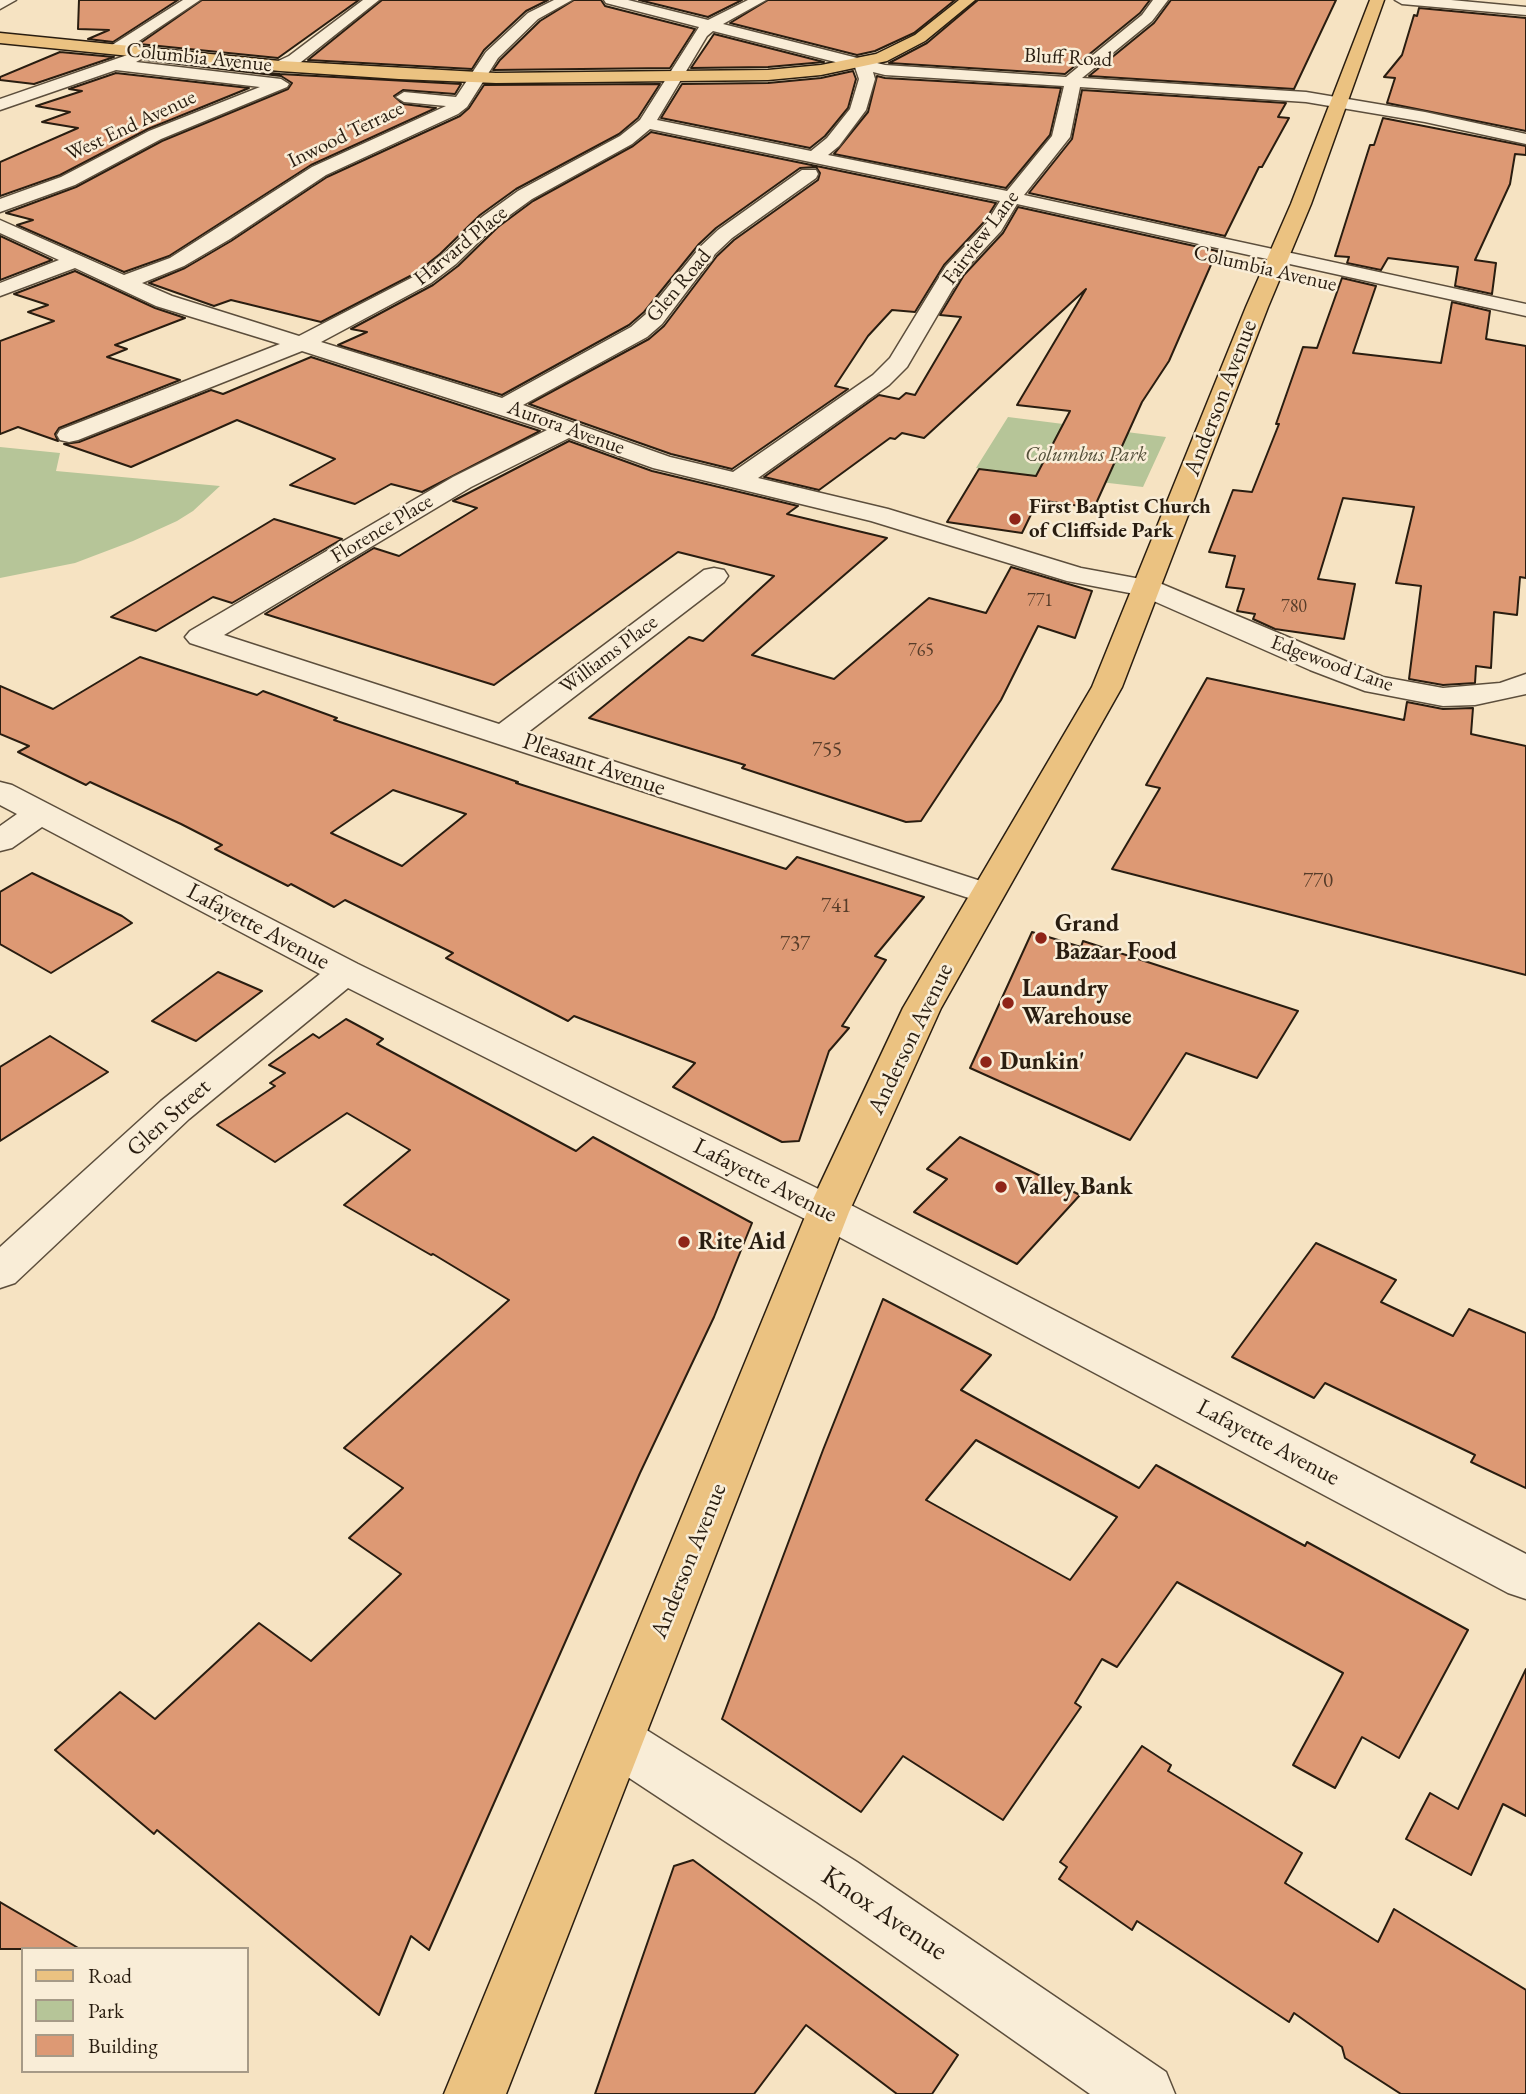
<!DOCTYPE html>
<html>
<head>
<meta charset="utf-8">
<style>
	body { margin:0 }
	#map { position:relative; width:1526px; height:2094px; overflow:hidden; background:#f6e3c2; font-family:"EB Garamond",serif }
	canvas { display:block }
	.legend { position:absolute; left:21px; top:1947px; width:228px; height:126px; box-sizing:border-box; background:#f9edd7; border:2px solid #a69a87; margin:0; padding:9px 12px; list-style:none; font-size:21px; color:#291d10 }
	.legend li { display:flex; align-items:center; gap:14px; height:35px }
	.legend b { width:35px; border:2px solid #a69a87 }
</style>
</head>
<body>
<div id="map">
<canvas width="1526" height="2094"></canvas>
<ul class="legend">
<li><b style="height:9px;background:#ebc281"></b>Road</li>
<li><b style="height:19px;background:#b6c598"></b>Park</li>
<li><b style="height:19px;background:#dd9974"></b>Building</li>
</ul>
</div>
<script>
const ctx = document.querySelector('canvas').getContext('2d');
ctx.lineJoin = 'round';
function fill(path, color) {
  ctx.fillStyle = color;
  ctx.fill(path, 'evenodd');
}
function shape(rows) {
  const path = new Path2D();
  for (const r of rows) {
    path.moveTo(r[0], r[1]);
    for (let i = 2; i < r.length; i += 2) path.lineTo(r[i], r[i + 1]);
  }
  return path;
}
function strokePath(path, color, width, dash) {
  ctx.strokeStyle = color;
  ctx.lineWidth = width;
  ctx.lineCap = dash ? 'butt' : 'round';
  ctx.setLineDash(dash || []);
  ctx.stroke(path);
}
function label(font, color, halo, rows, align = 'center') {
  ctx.font = font + ' "EB Garamond",serif';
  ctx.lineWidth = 5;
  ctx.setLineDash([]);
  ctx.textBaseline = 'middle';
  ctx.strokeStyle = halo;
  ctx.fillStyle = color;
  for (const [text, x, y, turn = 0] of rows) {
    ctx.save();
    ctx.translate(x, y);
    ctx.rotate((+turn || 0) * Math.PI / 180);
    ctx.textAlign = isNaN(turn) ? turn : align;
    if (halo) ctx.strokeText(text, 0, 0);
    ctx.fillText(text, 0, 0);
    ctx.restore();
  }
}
const green = shape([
	[1008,417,1166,437,1143,487,1100,482,1098,485,976,468],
	[0,447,60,453,56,471,220,486,193,511,177,521,133,541,75,563,0,578]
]);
const building = shape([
	[79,0,178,0,113,42,88,39,109,30,78,29,79,0],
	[202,0,359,0,278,58,139,44,202,0],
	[382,0,548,0,526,11,484,50,472,69,308,60,382,0],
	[574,0,601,0,605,6,695,29,670,68,493,70,500,60,540,21,574,0],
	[639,0,742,0,708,17,639,0],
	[768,0,955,0,914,33,875,51,857,55,730,23,768,0],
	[978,0,1150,0,1140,13,1065,74,889,63,927,43,978,0],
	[1171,0,1336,0,1294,89,1089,76,1154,23,1171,0],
	[1419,8,1526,18,1526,131,1387,103,1395,78,1384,77,1402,55,1414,15,1417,16,1419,8],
	[714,34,824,62,768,67,691,68,714,34],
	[60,52,114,57,34,84,0,80,0,77,60,52],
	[145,60,280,74,461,84,455,94,403,90,394,96,403,104,436,108,311,165,169,256,124,272,17,225,33,220,6,213,76,187,162,141,288,89,292,83,281,76,145,60],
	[853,71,856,79,848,108,825,136,810,148,661,118,682,84,768,83,821,78,853,71],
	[116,73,249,88,148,129,60,175,0,196,0,162,78,128,42,122,70,112,36,106,82,91,69,89,116,73],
	[877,76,885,78,1061,88,1050,135,1006,188,834,154,868,112,877,76],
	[660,84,638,118,619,134,516,189,480,215,440,254,416,273,321,322,231,300,214,306,149,283,185,268,231,241,327,177,460,116,469,108,484,85,660,84],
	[1082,90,1286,103,1278,117,1289,118,1262,167,1259,167,1225,236,1029,193,1072,139,1082,90],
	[1383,118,1526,146,1526,155,1515,154,1510,184,1475,260,1496,263,1492,294,1455,286,1458,267,1388,258,1381,270,1347,263,1349,257,1335,256,1370,145,1374,145,1383,118],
	[651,132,996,203,984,222,944,265,915,312,892,310,868,336,835,386,848,389,732,469,671,454,529,404,649,339,664,326,717,256,734,240,818,180,820,173,816,167,800,168,716,228,699,244,644,312,629,325,502,395,338,345,367,332,351,329,433,285,458,266,498,227,533,201,633,146,651,132],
	[1018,207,1217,251,1169,361,1142,402,1094,508,1038,500,1022,533,947,522,979,469,1036,476,1070,411,1017,405,1086,289,924,438,902,433,895,439,890,438,819,490,764,477,879,395,899,399,906,393,915,395,961,317,940,315,964,275,1003,233,1018,207],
	[0,236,52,260,0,280,0,236],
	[75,271,155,308,185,318,115,345,127,349,107,357,180,380,59,428,55,434,58,441,18,427,0,434,0,341,54,321,28,312,48,305,14,294,75,271],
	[1342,278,1376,286,1353,353,1441,363,1452,302,1490,311,1486,339,1526,346,1526,578,1520,577,1517,615,1494,612,1491,668,1476,666,1475,683,1443,685,1409,679,1421,586,1396,583,1414,507,1343,498,1318,579,1355,584,1344,639,1275,629,1253,619,1255,614,1237,611,1244,589,1226,587,1235,556,1209,552,1233,490,1252,492,1279,424,1276,424,1303,347,1317,348,1342,278],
	[311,357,540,431,422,492,391,484,355,504,290,485,335,459,237,420,131,467,64,444,79,442,211,390,223,394,311,357],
	[569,441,652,471,798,506,787,514,887,538,752,655,834,679,929,598,986,613,1011,567,1092,591,1075,638,1038,626,1001,700,921,821,906,822,742,768,745,765,589,718,689,637,703,641,774,576,678,552,494,685,265,614,374,548,399,556,477,508,453,501,569,441],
	[274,519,342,539,232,603,213,597,156,631,111,617,274,519],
	[140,657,257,695,263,691,337,718,334,720,518,782,516,783,786,869,797,857,924,897,875,956,886,960,842,1026,849,1028,829,1051,799,1141,782,1142,673,1087,695,1063,574,1016,568,1021,446,958,453,953,345,900,334,907,291,884,288,886,215,849,222,845,181,824,90,782,86,785,18,752,29,746,0,734,0,686,53,709,140,657],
	[393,790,466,814,402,866,331,833,393,790],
	[1207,678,1404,720,1407,702,1443,709,1473,708,1471,734,1526,746,1526,975,1112,869,1160,788,1146,785,1207,678],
	[32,873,122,916,132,923,51,973,0,944,0,892,32,873],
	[1032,932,1081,947,1083,941,1298,1011,1257,1078,1186,1053,1130,1140,970,1068,1032,932],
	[218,972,262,991,196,1041,152,1021,218,972],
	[346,1019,383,1039,377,1044,576,1151,593,1137,752,1223,714,1317,640,1473,429,1950,411,1936,379,2015,157,1830,154,1834,55,1750,120,1692,155,1719,259,1623,311,1661,401,1574,349,1538,403,1488,344,1448,509,1300,433,1254,431,1255,344,1205,410,1150,347,1113,275,1162,217,1125,275,1086,270,1083,285,1073,269,1065,313,1034,319,1038,346,1019],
	[50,1036,108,1072,0,1141,0,1067,50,1036],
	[960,1137,1080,1195,1017,1264,914,1212,947,1179,927,1169,960,1137],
	[1316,1243,1396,1280,1381,1302,1453,1336,1469,1309,1526,1333,1526,1488,1471,1462,1475,1455,1325,1383,1314,1398,1232,1357,1316,1243],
	[883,1299,991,1355,961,1390,1139,1488,1156,1465,1305,1546,1307,1542,1468,1630,1399,1758,1362,1737,1335,1788,1293,1765,1343,1673,1177,1582,1117,1667,1102,1659,1075,1703,1081,1707,1003,1820,903,1756,861,1812,722,1719,823,1450,883,1299],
	[976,1440,1117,1517,1070,1580,926,1500,976,1440],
	[1526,1669,1526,1816,1503,1804,1471,1875,1406,1839,1430,1793,1458,1809,1526,1669],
	[1142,1746,1171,1765,1168,1771,1302,1853,1285,1883,1378,1942,1394,1909,1526,1990,1526,2094,1401,2094,1345,2058,1342,2047,1294,2013,1289,2022,1137,1921,1132,1930,1059,1879,1067,1867,1060,1862,1142,1746],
	[693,1860,958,2055,932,2094,897,2094,806,2025,754,2094,595,2094,674,1866,693,1860],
	[0,1902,80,1949,0,1949,0,1902]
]);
const minor = shape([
	[0,0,16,0,0,9,0,0],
	[183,0,200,0,121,53,109,53,107,50,109,47,183,0],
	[363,0,379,0,301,62,286,69,274,69,272,66,274,63,289,56,363,0],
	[554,0,572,0,538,19,498,58,467,107,458,114,326,175,230,239,184,266,142,283,172,296,299,336,417,275,442,256,482,217,518,191,620,136,640,120,699,27,606,3,604,0,628,0,708,20,748,0,766,0,723,24,885,65,1066,77,1142,15,1153,0,1168,0,1152,21,1082,78,1306,92,1425,112,1526,134,1526,144,1425,122,1306,102,1080,87,1070,137,1024,195,1526,304,1526,316,1017,204,1001,231,962,273,907,367,889,385,758,478,888,509,1081,568,1157,582,1383,677,1443,688,1500,683,1526,674,1526,694,1475,705,1443,706,1365,691,1310,670,1140,595,1067,581,871,521,653,468,569,438,471,487,224,635,499,724,704,570,714,568,724,570,728,576,724,582,527,733,999,887,1004,894,999,901,987,904,190,643,185,637,190,631,453,477,547,430,302,351,78,440,69,442,60,440,57,435,60,430,280,344,156,306,75,268,0,296,0,283,59,260,0,233,0,220,124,275,170,258,312,167,446,106,404,102,396,97,404,92,456,97,486,52,528,13,554,0],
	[713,31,855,67,859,79,850,109,827,138,811,151,657,120,707,36,713,31],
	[873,72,885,75,1064,86,1052,136,1007,191,828,155,839,146,866,110,875,79,873,72],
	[650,129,1000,201,986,224,946,266,890,358,873,375,733,472,670,457,523,405,647,337,662,324,715,254,732,238,816,178,818,174,816,170,802,170,718,230,701,246,646,314,631,327,502,398,321,342,431,283,456,264,496,225,532,199,632,144,650,129],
	[1395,0,1451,0,1526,7,1526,15,1402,4,1395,0],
	[139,51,147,56,136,62,281,79,289,84,287,87,161,139,75,185,0,212,0,199,61,177,149,131,260,87,116,70,0,110,0,99,139,51],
	[0,782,12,785,358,964,843,1201,1526,1554,1526,1599,1508,1593,813,1223,348,988,189,1119,15,1283,0,1288,0,1247,161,1101,320,974,42,827,12,848,0,851,0,826,17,814,0,805,0,782],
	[618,1716,637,1724,857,1862,1166,2072,1175,2094,1090,2094,817,1902,599,1758,591,1741,599,1724,618,1716]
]);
const major = shape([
	[959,0,975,0,925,41,887,61,821,75,768,80,496,83,399,79,280,71,0,43,0,33,280,61,496,73,768,70,821,65,876,54,915,35,959,0],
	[1370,0,1384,0,1311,204,1268,307,1122,687,941,1008,849,1212,506,2094,444,2094,807,1212,903,1008,1092,687,1246,307,1291,204,1370,0]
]);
const markers = [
	[1015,519,7,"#8f2418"],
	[1041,938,7,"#8f2418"],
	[1008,1003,7,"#8f2418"],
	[986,1062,7,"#8f2418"],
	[1001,1187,7,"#8f2418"],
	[684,1242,7,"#8f2418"]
];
const farNumbernames = [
	["771",1040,601],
	["780",1294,607],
	["765",921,651]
];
const farStreetnames = [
	["Columbia Avenue",199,58,6],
	["Bluff Road",1068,58,3],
	["West End Avenue",131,126,-25],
	["Inwood Terrace",346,135,-26],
	["Fairview Lane",981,238,-53],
	["Harvard Place",461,246,-39],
	["Columbia Avenue",1265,269,13],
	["Glen Road",679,286,-50],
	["Aurora Avenue",566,428,20],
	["Florence Place",382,529,-31],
	["Williams Place",609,655,-37],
	["Edgewood Lane",1332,664,20]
];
const farParknames = [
	["Columbus Park",1086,455]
];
const farPoinames = [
	["First Baptist Church",1029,507],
	["of Cliffside Park",1029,531]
];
const numberNames = [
	["755",827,750],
	["770",1318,881],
	["741",836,906],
	["737",795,944]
];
const streetNames = [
	["Anderson Avenue",1221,398,-69],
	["Pleasant Avenue",594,765,19],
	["Lafayette Avenue",258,927,28],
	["Anderson Avenue",911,1039,-64],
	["Glen Street",169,1118,-42],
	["Lafayette Avenue",765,1181,27],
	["Lafayette Avenue",1268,1443,28],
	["Anderson Avenue",689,1561,-68]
];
const poiNames = [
	["Grand",1055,924],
	["Bazaar Food",1055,952],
	["Laundry",1022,989],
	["Warehouse",1022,1017],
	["Dunkin'",1000,1062],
	["Valley Bank",1015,1187],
	["Rite Aid",698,1242]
];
const nearStreetnames = [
	["Knox Avenue",884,1914,34]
];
fill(green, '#b6c598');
fill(building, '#dd9974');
strokePath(building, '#291d10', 2);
strokePath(minor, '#5c4e3c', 3);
strokePath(major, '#291d10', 3);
fill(minor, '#f9edd7');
fill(major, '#ebc281');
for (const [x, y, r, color] of markers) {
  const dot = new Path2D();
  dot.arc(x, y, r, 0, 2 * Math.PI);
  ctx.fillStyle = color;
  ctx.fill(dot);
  strokePath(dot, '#f9edd7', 2.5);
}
label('18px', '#563c29', null, farNumbernames);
label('21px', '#291d10', '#f9edd7', farStreetnames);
label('italic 21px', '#534f39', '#f9edd7', farParknames);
label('bold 21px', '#291d10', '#f9edd7', farPoinames, 'left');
label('21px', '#563c29', null, numberNames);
label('24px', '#291d10', '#f9edd7', streetNames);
label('bold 24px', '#291d10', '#f9edd7', poiNames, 'left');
label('28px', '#291d10', '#f9edd7', nearStreetnames);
</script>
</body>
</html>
